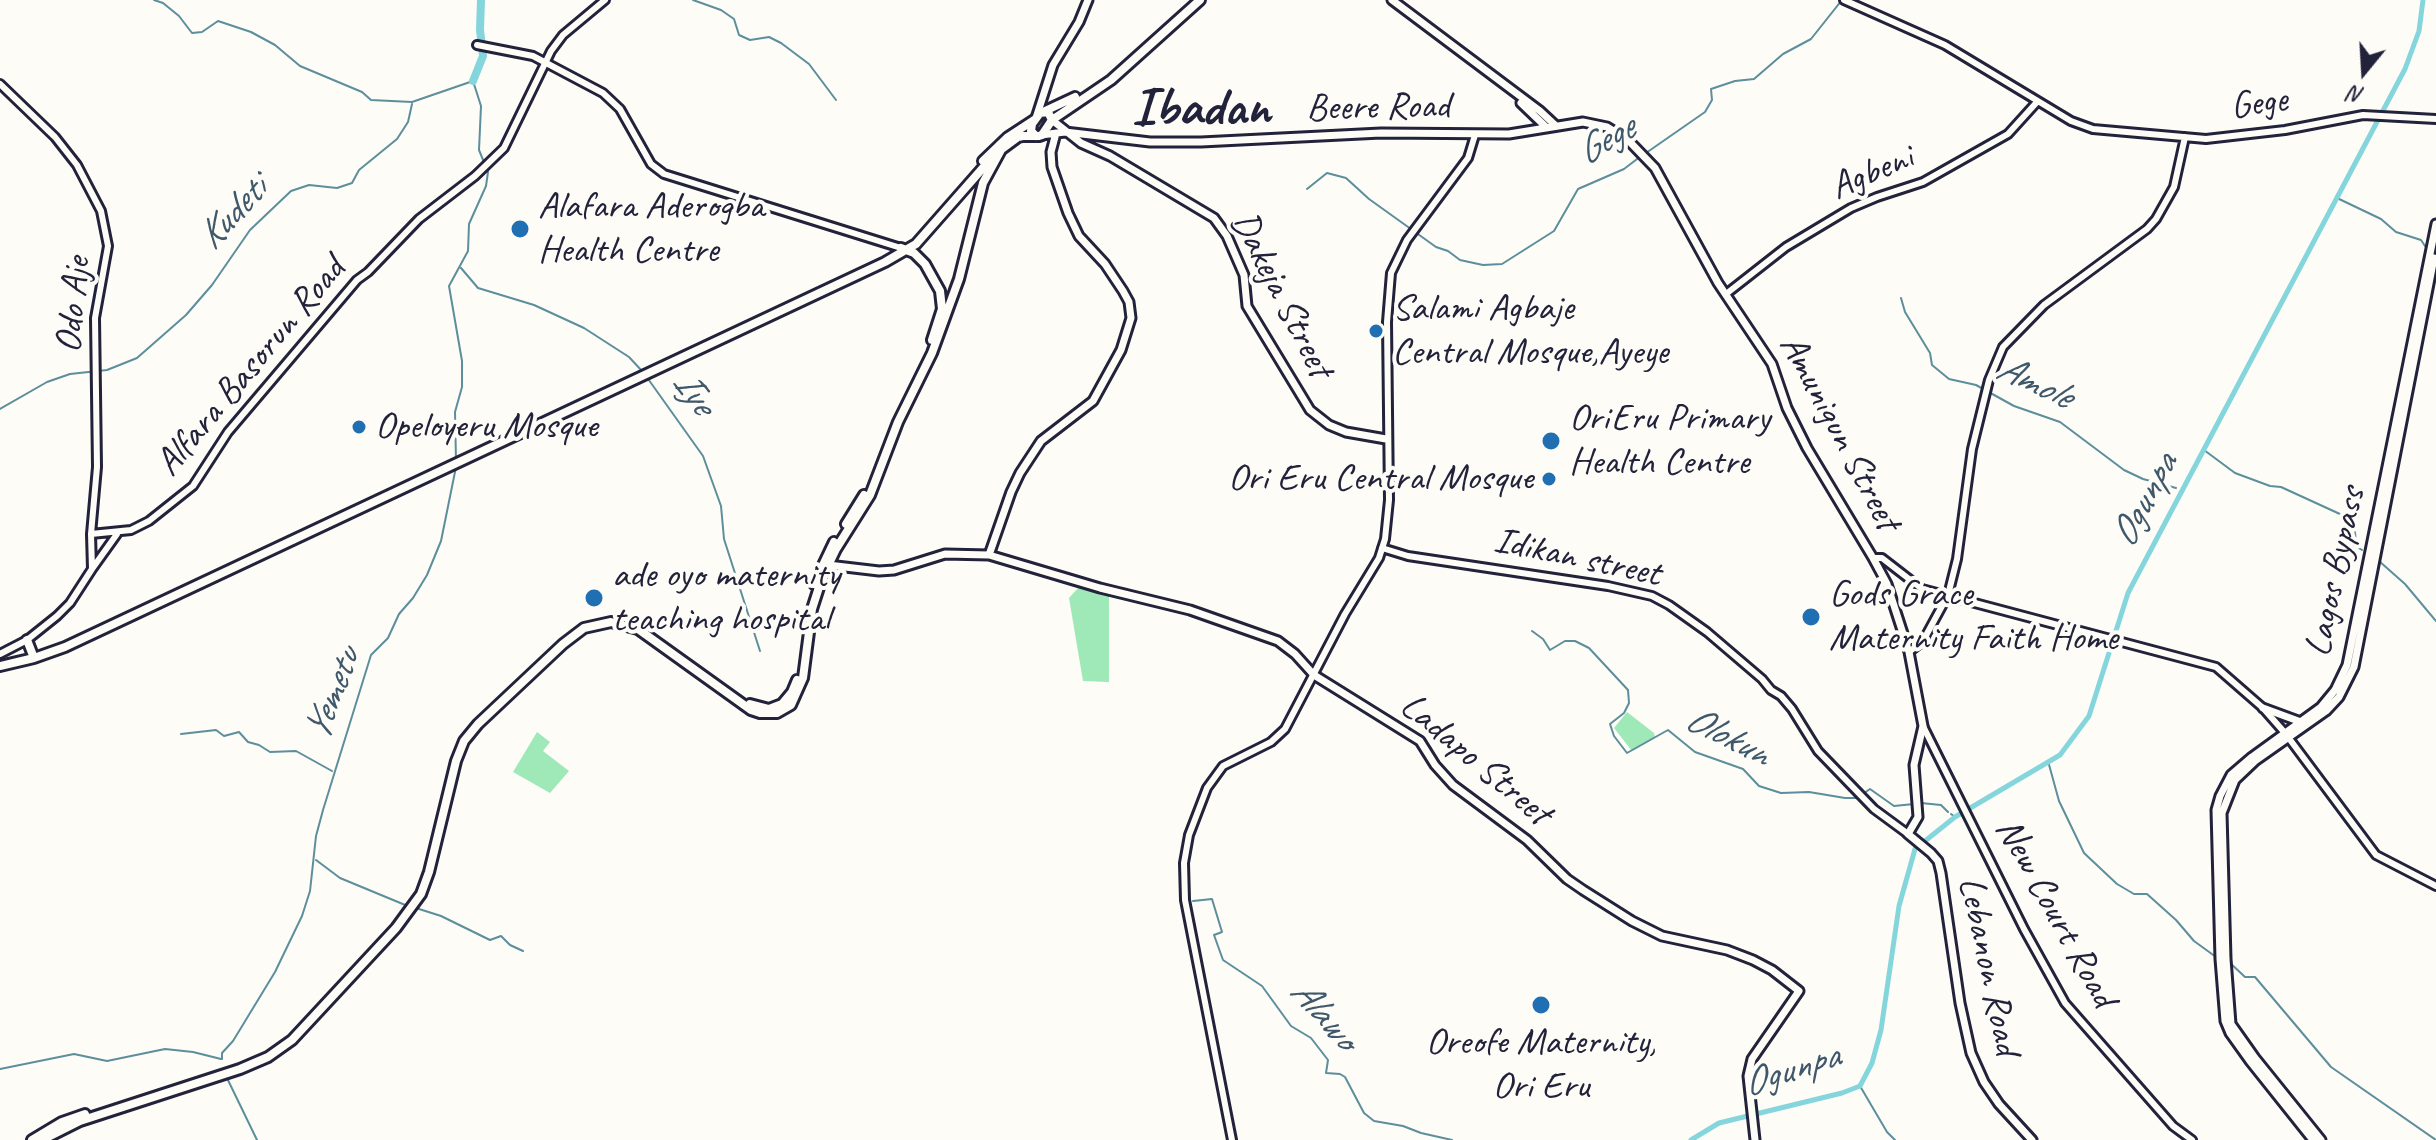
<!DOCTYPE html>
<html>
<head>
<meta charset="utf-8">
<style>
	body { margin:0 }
	#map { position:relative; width:2436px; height:1140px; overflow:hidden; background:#fdfcf7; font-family:Caveat,sans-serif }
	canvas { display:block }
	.north { position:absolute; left:2324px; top:32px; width:80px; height:80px; -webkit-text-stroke:6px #fdfcf7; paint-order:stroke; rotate:198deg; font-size:22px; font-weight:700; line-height:32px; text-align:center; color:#22223b }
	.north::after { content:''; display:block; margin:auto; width:28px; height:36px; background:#22223b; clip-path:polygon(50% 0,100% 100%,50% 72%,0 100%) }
</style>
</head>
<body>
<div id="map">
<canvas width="2436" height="1140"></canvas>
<div class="north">N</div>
</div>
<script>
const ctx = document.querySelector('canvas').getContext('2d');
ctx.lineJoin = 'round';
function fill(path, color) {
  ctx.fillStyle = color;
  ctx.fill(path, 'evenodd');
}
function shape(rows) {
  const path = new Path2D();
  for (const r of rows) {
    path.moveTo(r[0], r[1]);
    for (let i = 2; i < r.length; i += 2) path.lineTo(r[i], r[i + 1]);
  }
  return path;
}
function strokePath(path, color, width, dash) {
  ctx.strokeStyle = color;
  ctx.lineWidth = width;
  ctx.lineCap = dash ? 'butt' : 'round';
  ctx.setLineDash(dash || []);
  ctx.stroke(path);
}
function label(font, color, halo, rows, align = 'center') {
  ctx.font = font + ' Caveat,sans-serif';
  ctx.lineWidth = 8;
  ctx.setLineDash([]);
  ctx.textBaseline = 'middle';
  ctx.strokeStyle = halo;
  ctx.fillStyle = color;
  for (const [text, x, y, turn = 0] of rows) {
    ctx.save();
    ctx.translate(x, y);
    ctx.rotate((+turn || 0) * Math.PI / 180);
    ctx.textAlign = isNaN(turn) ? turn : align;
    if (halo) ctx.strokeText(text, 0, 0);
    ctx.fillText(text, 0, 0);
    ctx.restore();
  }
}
const green = shape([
	[1080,586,1109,596,1109,682,1083,681,1069,598],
	[1627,712,1654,733,1655,737,1632,751,1614,728],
	[537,732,550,742,543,751,569,771,550,793,513,772]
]);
const stream = shape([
	[154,0,163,3,179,16,192,33,202,32,218,21,251,32,275,45,300,66,362,92,371,100,412,102,473,81,481,106,479,150,488,172,486,186,469,224,468,251,449,286,462,361,462,387,455,412,456,461],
	[693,0,721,10,734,19,739,35,750,40,769,37,781,43,809,64,836,100],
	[1646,153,1705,112,1712,100,1711,89,1735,81,1754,79,1783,54,1811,39,1842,0],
	[1307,189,1327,173,1346,178,1369,199,1436,247,1448,251,1460,260,1483,265,1502,264,1554,231,1578,189,1624,169,1641,156],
	[2337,198,2381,219,2396,232,2421,240,2427,249],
	[461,268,478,288,534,305,584,328,629,357,642,371],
	[1901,298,1905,312,1930,353,1932,365,1949,379,1976,385,2014,406,2060,422,2124,470,2143,479,2176,488],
	[646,376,703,456,721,506,724,539,760,651],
	[0,409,47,382,70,374,107,370,137,358,186,315,212,285,250,230,291,191,309,185,337,188,352,183,359,170,397,139,408,122,412,104],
	[2204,450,2235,473,2270,486,2281,487,2353,520,2357,547,2362,550],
	[2379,561,2405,584,2436,621],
	[1532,631,1543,639,1550,650,1565,641,1575,641,1589,648,1628,690,1629,703,1624,713,1610,724,1614,736,1627,753,1668,730,1695,752,1743,769,1759,786,1781,793,1809,792,1845,798,1857,798,1870,789,1894,806,1914,804],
	[181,734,216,730,224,736,239,732,248,742,259,745,270,752,296,751,332,771],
	[2048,761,2059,801,2084,853,2117,884,2134,894,2147,894,2176,920,2194,941,2216,957],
	[1921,803,1941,805,1948,812],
	[1951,814,1955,817],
	[316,860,340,878,410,907],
	[1193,901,1212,899,1222,932,1214,935,1223,960,1262,986,1291,1026,1311,1038,1328,1060,1326,1073,1340,1074,1345,1077,1364,1113,1374,1121,1403,1126,1421,1133,1452,1140],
	[416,908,441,916,490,940,501,936,510,945,523,951],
	[2228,961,2245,977,2255,977,2331,1067,2436,1140],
	[222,1059,222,1053,233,1041,275,972,302,916,310,891,316,836,323,810,371,655,388,638,399,614,413,598,427,575,441,541,456,467],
	[0,1069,74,1054,107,1061,165,1049,193,1052,221,1059],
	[226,1076,257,1140],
	[1860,1086,1887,1132,1895,1140]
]);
const canal = shape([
	[1691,1140,1719,1123,1842,1093,1860,1086,1872,1063,1881,1030,1899,906,1915,849,1955,817,2060,755,2089,716,2128,593,2405,69,2419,31,2423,0]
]);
const river = shape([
	[473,81,483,56,480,30,481,0]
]);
const tertiary = shape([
	[1844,0,1945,45,2071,121,2093,129,2206,139,2285,130,2363,115,2436,119],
	[477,45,533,56,603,93,620,109,651,164,664,174,901,248],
	[0,84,55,137,77,165,101,211,108,246,95,318,97,467,91,534,92,569,70,603,57,616,27,640,0,654],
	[1726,294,1786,247,1851,208,1877,197,1923,182,2008,134,2037,102],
	[91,534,131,530,149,521,193,486,228,432,357,280,368,272,419,219,475,176,504,148,551,51,563,35,605,0],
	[1382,548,1408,556,1608,586,1652,596,1669,605,1707,632,1762,679,1771,690,1781,696,1792,709,1818,751,1874,809,1908,834],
	[1873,558,1882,558,1922,589,2216,667,2263,708,2285,733,2376,855,2436,886],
	[92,569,117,534],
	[1909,652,1923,641,1948,595,1957,559,1972,449,1989,380,2003,347,2044,305,2147,229,2156,219,2174,187,2185,137],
	[1923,726,2024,929,2065,1003,2173,1126,2192,1140],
	[1232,1140,1185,900,1184,863,1189,835,1207,788,1223,766,1271,742,1285,729,1345,614,1379,558,1385,539,1389,500,1387,322,1391,273,1407,240,1468,158,1475,135]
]);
const secondary = shape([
	[1392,0,1540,111,1555,125],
	[1521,103,1546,127],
	[1036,118,1053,65,1079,22,1088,0],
	[1052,120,1081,143,1110,156,1214,218,1227,236,1244,275,1247,306,1310,410,1329,425,1346,432,1386,439],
	[1041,135,1065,132,1150,142,1201,142,1381,133,1509,134,1583,122,1607,127,1628,140,1655,168,1718,283,1772,364,1787,408,1807,448,1873,558,1887,584,1909,652,1923,726,1914,765,1918,817,1908,834,1931,853,1938,861,1941,873,1960,1003,1971,1053,1984,1082,1999,1104,2032,1140],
	[989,555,1011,492,1020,473,1041,441,1093,401,1121,350,1131,318,1129,302,1123,291,1105,264,1079,236,1068,213,1052,167,1051,152,1056,133],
	[828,565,879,571,894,570,945,554,989,555,1100,588,1190,610,1278,641,1295,654,1314,675,1420,741,1435,765,1453,785,1527,840,1567,879,1583,890,1632,921,1662,936,1727,950,1753,960,1772,970,1799,991,1752,1059,1748,1076,1755,1140],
	[2263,708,2301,722],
	[2313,1140,2250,1061,2230,1033,2225,1021,2220,959,2216,810,2220,796,2231,775,2252,757,2321,707,2335,690,2347,665,2436,224],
	[2321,1140,2255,1058,2231,1024,2226,959,2222,813,2235,780,2255,761,2326,711,2339,697,2354,667,2434,258]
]);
const trunk = shape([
	[1045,111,1075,97],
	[1052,120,1111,80,1200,0],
	[999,151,1018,137,1023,136,1039,136,1042,135,1052,120,1048,112,1040,113,1032,124,1031,131,1036,136],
	[983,161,1008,137,1034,120],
	[901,248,914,253,925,264,940,291,942,309,932,340],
	[846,524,864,495],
	[814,584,834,542],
	[27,640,34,658],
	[0,666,34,658,65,647,885,262,916,244,989,161],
	[750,704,769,709,782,704,792,692,797,680],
	[32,1140,62,1122,85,1114],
	[42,1140,80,1121,240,1069,268,1057,292,1040,396,928,421,894,429,872,456,761,464,741,478,724,563,644,584,628,611,622,638,629,751,710,760,713,777,713,791,705,803,678,812,609,822,578,836,549,870,495,898,422,932,353,959,279,983,183,1002,148]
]);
const markers = [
	[520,229,10,"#1f6fb2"],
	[1376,331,8,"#1f6fb2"],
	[359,427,8,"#1f6fb2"],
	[1551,441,10,"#1f6fb2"],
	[1549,479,8,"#1f6fb2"],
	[594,598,10,"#1f6fb2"],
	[1811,617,10,"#1f6fb2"],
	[1541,1005,10,"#1f6fb2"]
];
const streetNames = [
	["Gege",2259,104,-8],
	["Beere Road",1378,108,-1],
	["Agbeni",1872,173,-23],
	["Dakeja Street",1281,295,63],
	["Odo Aje",74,305,-84],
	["Alfara Basorun Road",251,367,-50],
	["Amunigun Street",1839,433,62],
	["Idikan street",1577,558,12],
	["Lagos Bypass",2336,572,-78],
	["Ladapo Street",1475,760,40],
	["New Court Road",2055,913,61],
	["Lebanon Road",1988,966,78]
];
const poiNames = [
	["Alafara Aderogba",538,207],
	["Health Centre",538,251],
	["Salami Agbaje",1392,309],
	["Central Mosque,Ayeye",1392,353],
	["OriEru Primary",1569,419],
	["Health Centre",1569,463],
	["Opeloyeru Mosque",375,427],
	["Ori Eru Central Mosque",1533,479,"right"],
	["ade oyo maternity",612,576],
	["teaching hospital",612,620],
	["Gods Grace",1829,595],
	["Maternity Faith Home",1829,639],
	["Oreofe Maternity,",1541,1043,"center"],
	["Ori Eru",1541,1087,"center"]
];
const waterNames = [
	["Gege",1606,141,-30],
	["Kudeti",233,214,-47],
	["Amole",2034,383,25],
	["Iye",693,393,55],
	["Ogunpa",2145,501,-62],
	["Yemetu",333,695,-69],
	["Olokun",1727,737,27],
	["Alawo",1323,1015,49],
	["Ogunpa",1791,1071,-18]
];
const townNames = [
	["Ibadan",1201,110]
];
fill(green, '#9fe8b7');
strokePath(stream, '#5d8e9c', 2);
strokePath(canal, '#85d6dc', 5);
strokePath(river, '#85d6dc', 8);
strokePath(tertiary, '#22223b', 12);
strokePath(secondary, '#22223b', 13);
strokePath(trunk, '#22223b', 14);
strokePath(tertiary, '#fdfcf7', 6);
strokePath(secondary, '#fdfcf7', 7);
strokePath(trunk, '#fdfcf7', 8);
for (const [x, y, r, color] of markers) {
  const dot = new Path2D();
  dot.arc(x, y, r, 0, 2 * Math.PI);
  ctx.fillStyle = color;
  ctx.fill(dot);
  strokePath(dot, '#fdfcf7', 3);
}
label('38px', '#22223b', '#fdfcf7', streetNames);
label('38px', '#22223b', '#fdfcf7', poiNames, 'left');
label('italic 40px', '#40586b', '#fdfcf7', waterNames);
label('bold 54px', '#22223b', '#fdfcf7', townNames);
</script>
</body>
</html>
